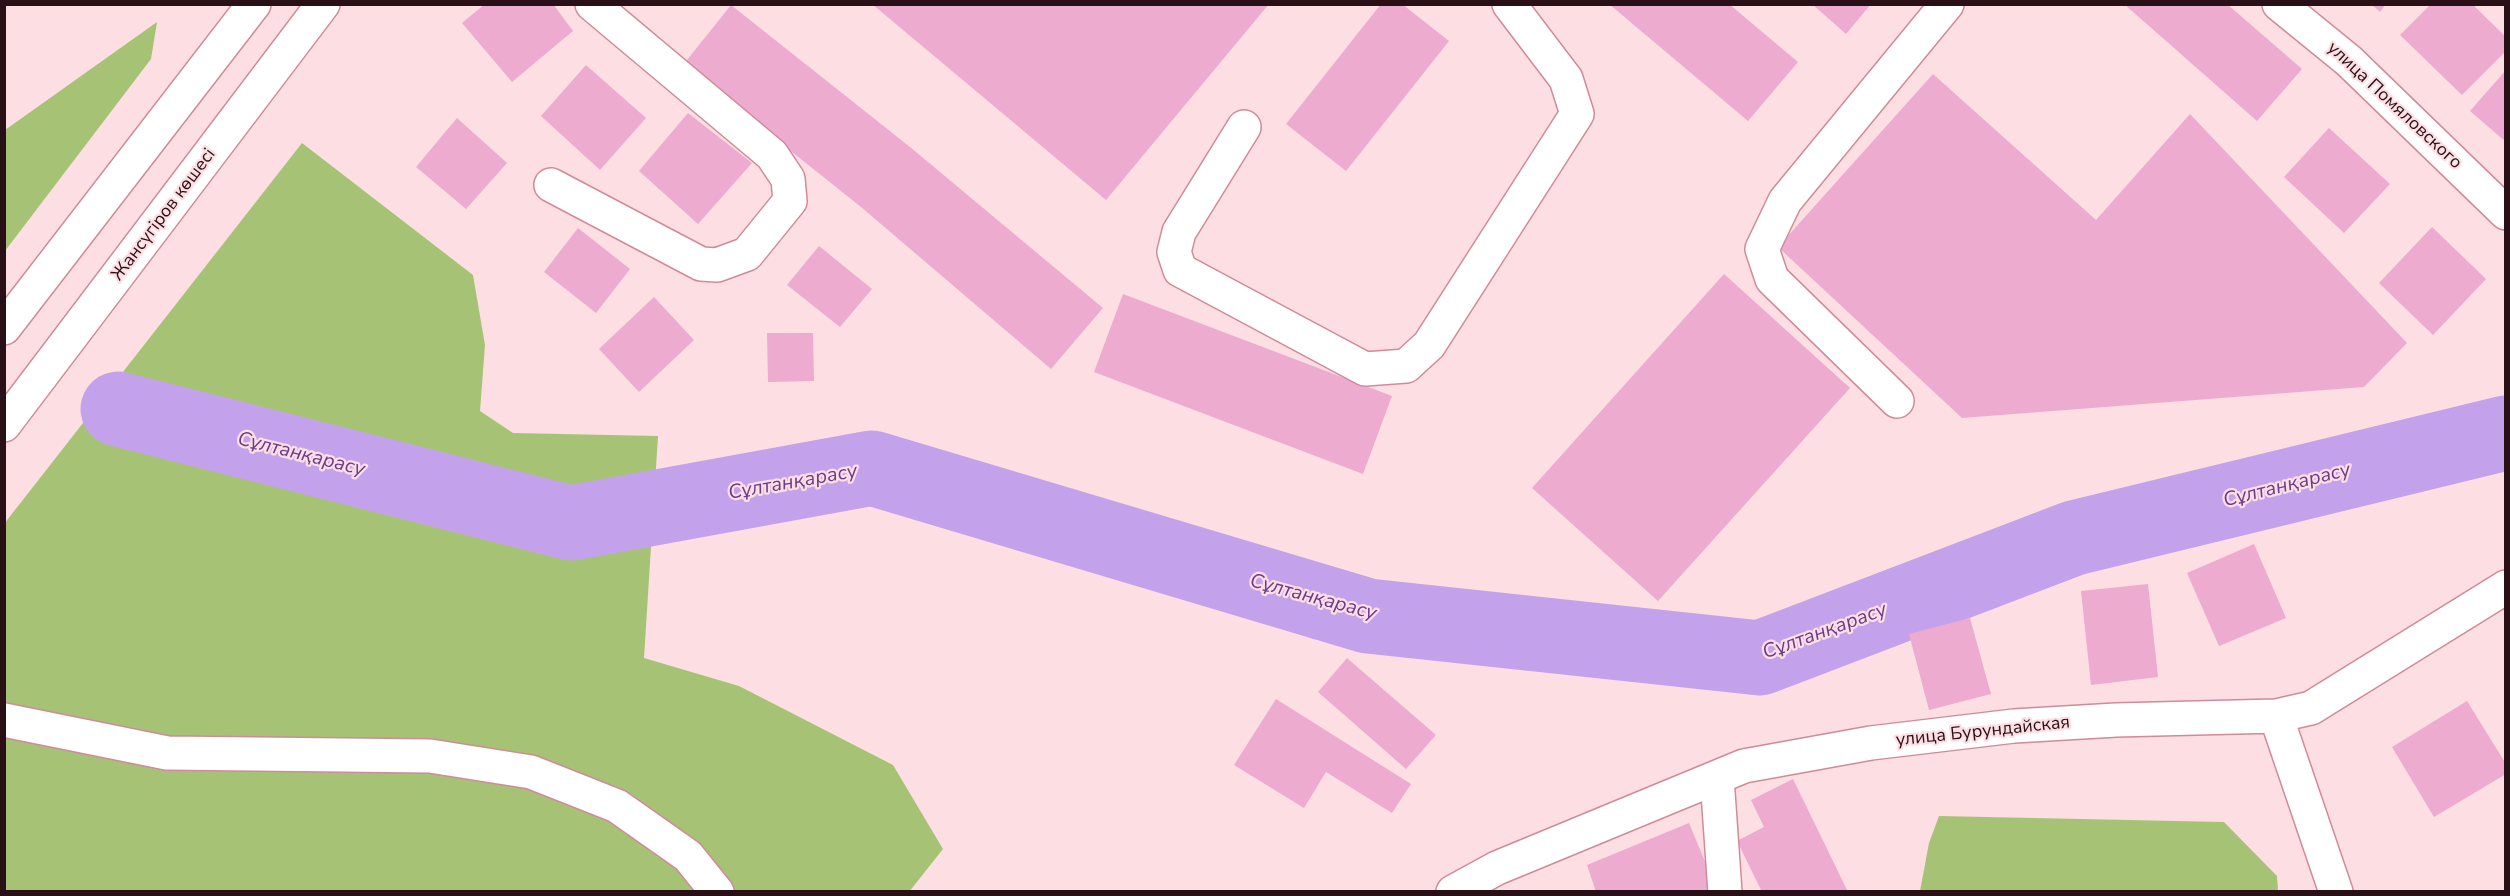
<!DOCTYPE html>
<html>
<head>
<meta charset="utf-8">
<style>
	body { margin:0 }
	#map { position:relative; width:2510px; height:896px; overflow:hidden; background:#fddee3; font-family:"Nunito Sans",sans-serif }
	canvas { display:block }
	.frame { position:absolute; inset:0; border:6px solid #291016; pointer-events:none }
</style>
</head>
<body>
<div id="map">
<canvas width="2510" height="896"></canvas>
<div class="frame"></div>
</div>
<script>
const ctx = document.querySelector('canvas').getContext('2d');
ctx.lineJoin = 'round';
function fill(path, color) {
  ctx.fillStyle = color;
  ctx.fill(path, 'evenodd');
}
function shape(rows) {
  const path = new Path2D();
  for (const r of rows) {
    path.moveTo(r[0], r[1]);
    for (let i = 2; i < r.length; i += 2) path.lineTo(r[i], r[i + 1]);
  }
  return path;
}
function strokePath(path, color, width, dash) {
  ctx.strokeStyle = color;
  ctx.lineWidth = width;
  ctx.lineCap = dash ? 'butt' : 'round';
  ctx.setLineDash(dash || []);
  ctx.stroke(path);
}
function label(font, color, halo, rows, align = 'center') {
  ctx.font = font + ' "Nunito Sans",sans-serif';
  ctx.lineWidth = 4.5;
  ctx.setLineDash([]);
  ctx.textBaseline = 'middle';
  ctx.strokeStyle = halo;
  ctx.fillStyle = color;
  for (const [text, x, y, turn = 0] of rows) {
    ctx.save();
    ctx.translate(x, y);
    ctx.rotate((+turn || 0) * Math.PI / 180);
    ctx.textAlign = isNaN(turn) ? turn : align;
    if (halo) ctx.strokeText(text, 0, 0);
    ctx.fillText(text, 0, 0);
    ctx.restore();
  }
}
const forest = shape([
	[157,22,151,59,5,251,5,130],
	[302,143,473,275,485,345,480,411,513,433,658,436,644,658,739,686,893,765,943,849,909,892,5,891,4,524],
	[1939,816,2224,822,2277,876,2278,891,1920,891,1929,843]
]);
const river = shape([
	[118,409,571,523,872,468,1368,616,1760,658,2074,538,2506,433]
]);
const building = shape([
	[485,4,553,4,573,31,512,82,462,23],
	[872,4,1269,4,1106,200],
	[1381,4,1402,4,1449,41,1346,171,1286,124],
	[1609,4,1729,4,1798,62,1748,121],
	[1812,4,1871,4,1846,34],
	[2124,4,2227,4,2302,69,2257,121],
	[2371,4,2386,4,2380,12],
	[2431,4,2472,4,2506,37,2506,51,2462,95,2400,35],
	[731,5,910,147,1103,308,1051,369,861,207,683,65],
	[586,65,646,118,600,170,541,116],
	[2506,70,2506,142,2470,111],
	[1933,74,2096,220,2190,114,2407,343,2364,387,1962,418,1778,247],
	[688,113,752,163,698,224,639,171],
	[457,118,507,163,466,209,416,167],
	[2329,128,2390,184,2344,233,2284,177],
	[2432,227,2486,279,2433,335,2379,283],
	[578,228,630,269,596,313,544,272],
	[819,246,872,289,840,327,787,285],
	[1724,274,1850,388,1658,601,1532,488],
	[1123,294,1392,396,1363,474,1094,372],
	[654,297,694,340,639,392,599,349],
	[767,333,813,333,814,381,768,382],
	[2254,544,2286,618,2219,646,2187,573],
	[2148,584,2158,677,2091,685,2081,591],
	[1970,618,1991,694,1929,710,1909,634],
	[1347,658,1436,735,1406,769,1318,692],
	[1276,699,1411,784,1392,813,1326,772,1304,808,1234,765],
	[2467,701,2506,764,2506,774,2434,817,2392,747],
	[1793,779,1848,892,1762,892,1737,841,1764,827,1751,800],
	[1689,823,1716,888,1709,892,1596,892,1587,865]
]);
const minor = shape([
	[2279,4,2349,61,2506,213],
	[1244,127,1179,232,1174,252,1180,270,1365,369,1406,366,1429,345,1577,114,1566,79,1509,4],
	[551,185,701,264,717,265,747,254,790,201,788,179,772,155,592,4],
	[1897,401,1772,279,1762,249,1785,201,1947,4],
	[2276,716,2336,892],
	[4,720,167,753,430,756,531,772,617,806,688,856,717,892],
	[1717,778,1725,892],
	[1453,892,1497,868,1744,766,1871,743,2014,726,2116,720,2276,716,2311,708,2506,587]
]);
const major = shape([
	[4,328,254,4],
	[4,425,323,4]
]);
const streetNames = [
	["улица Помяловского",2394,106,43],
	["Жансүгіров көшесі",164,215,-53],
	["улица Бурундайская",1983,732,-6]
];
const waterNames = [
	["Сұлтанқарасу",301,455,14],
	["Сұлтанқарасу",793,483,-10],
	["Сұлтанқарасу",2287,486,-14],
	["Сұлтанқарасу",1313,598,15],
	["Сұлтанқарасу",1825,632,-20]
];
fill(forest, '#a6c375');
strokePath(river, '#c4a2eb', 75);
fill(building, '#ecabcf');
strokePath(minor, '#d18a9a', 36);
strokePath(major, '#d18a9a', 36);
strokePath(minor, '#fff', 33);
strokePath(major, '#fff', 33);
label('18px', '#291016', '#fddee3', streetNames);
label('italic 20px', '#683c91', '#fddee3', waterNames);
</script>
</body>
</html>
